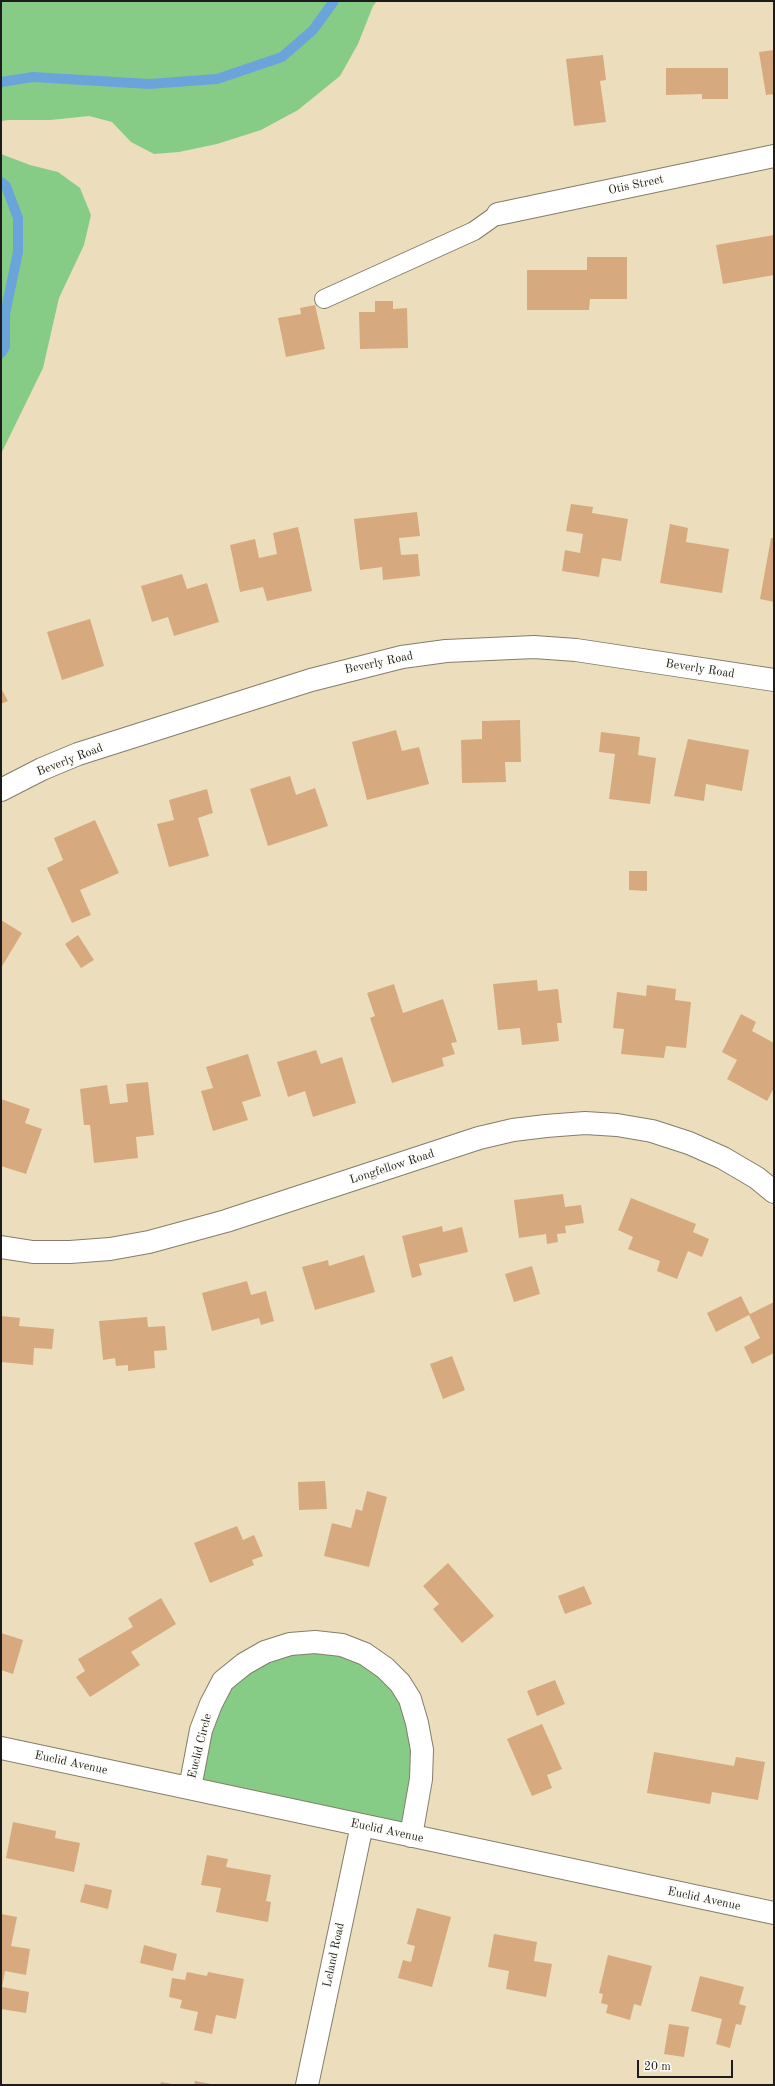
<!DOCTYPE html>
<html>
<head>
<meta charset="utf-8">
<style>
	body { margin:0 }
	#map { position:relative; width:775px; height:2086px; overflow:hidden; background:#ecdebc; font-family:"Old Standard TT",serif }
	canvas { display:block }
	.frame { position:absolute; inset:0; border:2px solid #1c1c1c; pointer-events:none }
	.scale { position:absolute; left:637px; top:2060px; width:96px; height:18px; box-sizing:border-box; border:2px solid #1c1c1c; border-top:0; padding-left:5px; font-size:12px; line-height:14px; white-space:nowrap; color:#1c1c1c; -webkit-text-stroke:3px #fdfcf7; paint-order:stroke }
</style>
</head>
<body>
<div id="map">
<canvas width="775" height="2086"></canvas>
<div class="frame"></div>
<div class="scale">20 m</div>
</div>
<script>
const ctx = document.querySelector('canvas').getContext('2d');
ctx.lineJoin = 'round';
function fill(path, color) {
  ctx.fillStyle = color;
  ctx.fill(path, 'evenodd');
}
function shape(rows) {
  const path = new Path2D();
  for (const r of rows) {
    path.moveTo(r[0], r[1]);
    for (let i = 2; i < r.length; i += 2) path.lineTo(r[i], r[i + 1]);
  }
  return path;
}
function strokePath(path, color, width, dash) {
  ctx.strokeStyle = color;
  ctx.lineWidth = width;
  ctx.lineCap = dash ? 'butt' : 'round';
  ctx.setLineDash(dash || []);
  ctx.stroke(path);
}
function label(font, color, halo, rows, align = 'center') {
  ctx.font = font + ' "Old Standard TT",serif';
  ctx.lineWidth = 3;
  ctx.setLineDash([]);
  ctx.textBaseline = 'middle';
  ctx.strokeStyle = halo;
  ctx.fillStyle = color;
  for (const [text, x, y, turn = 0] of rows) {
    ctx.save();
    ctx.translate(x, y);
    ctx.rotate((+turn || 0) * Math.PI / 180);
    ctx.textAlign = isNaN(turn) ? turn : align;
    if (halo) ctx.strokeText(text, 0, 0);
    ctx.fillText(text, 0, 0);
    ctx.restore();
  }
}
const green = shape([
	[1,1,377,1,373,6,358,44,340,76,298,110,261,130,217,144,179,152,154,154,131,142,112,122,89,116,51,120,9,120,1,121],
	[1,154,30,165,58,172,80,188,91,215,84,245,59,298,43,368,1,454],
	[265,1652,365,1654,417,1723,411,1836,190,1788,211,1704]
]);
const stream = shape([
	[1,82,33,77,149,84,217,79,282,57,313,30,334,1],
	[1,182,6,186,18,218,18,252,5,314,5,347,1,353]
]);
const building = shape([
	[774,50,774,94,766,95,759,52],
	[603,55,606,80,600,81,606,122,574,126,566,59],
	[666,68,728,68,728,99,702,99,702,94,666,95],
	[774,235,774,275,723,284,716,245],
	[587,257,627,257,627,299,590,299,589,310,527,310,527,270,587,270],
	[375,301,393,301,393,309,407,308,408,348,360,349,359,312,375,312],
	[315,305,325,349,286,357,278,318,301,314,300,308],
	[571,504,593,507,592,513,628,519,621,561,602,558,599,577,562,571,565,550,580,553,583,534,566,531],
	[417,512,420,536,399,538,401,555,418,554,420,576,383,580,382,567,360,570,354,519],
	[670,524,688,528,686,542,729,549,722,593,660,583],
	[298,527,312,591,267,601,263,587,240,592,230,545,255,539,259,558,277,554,273,533],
	[771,538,774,538,774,602,760,599],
	[182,574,187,589,207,583,219,622,174,636,168,617,152,622,141,586],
	[90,619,104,666,62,680,47,632],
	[1,688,8,701,1,704],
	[520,720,521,762,505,762,506,782,462,783,461,740,482,739,482,721],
	[396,730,402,751,419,747,429,784,367,800,352,742],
	[601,732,640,737,638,755,656,758,650,804,609,799,615,754,599,752],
	[688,739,749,750,742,791,706,784,704,801,674,796],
	[290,776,296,795,315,788,328,826,268,846,250,789],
	[207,789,213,813,198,818,209,856,169,867,157,824,174,820,169,800],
	[95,820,119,873,80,890,91,915,72,923,47,868,63,860,54,838],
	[629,871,647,871,647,891,629,890],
	[1,920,22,933,1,968],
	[78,935,94,960,81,968,65,944],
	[537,980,538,991,558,989,562,1023,557,1023,559,1041,522,1045,520,1028,498,1030,493,984],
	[394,984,403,1013,443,999,457,1042,451,1043,455,1054,442,1058,444,1066,392,1083,370,1018,375,1016,367,993],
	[647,985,676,989,675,1000,691,1002,686,1048,666,1046,664,1058,621,1054,624,1029,613,1028,617,992,646,996],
	[741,1014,756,1022,752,1031,774,1043,774,1088,767,1101,727,1079,737,1060,722,1052],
	[316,1050,321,1064,342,1057,356,1103,313,1117,305,1091,288,1097,277,1062],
	[248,1054,261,1096,242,1102,248,1120,213,1131,201,1091,213,1088,206,1067],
	[148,1082,154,1135,136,1137,138,1158,94,1163,90,1125,84,1125,80,1089,107,1085,110,1104,128,1102,126,1084],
	[1,1099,30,1109,25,1123,42,1129,26,1174,1,1166],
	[563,1194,565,1207,581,1205,584,1223,565,1226,566,1233,557,1234,558,1242,547,1244,546,1234,519,1238,514,1200],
	[631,1198,696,1224,693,1232,709,1239,702,1257,688,1251,677,1279,657,1271,660,1261,628,1249,633,1237,618,1230],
	[442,1226,443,1232,462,1227,468,1252,419,1264,422,1275,412,1278,402,1236],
	[364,1255,375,1292,315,1310,302,1267,328,1260,329,1266],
	[532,1266,540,1294,514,1302,505,1274],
	[247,1281,251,1295,266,1291,274,1321,261,1325,259,1318,212,1331,202,1293],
	[741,1296,750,1314,774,1302,774,1353,752,1364,744,1347,760,1338,749,1315,716,1332,707,1313],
	[1,1316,20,1318,19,1326,54,1329,52,1349,34,1348,33,1365,1,1362],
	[147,1317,148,1327,165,1326,167,1350,154,1351,155,1368,128,1371,128,1365,116,1366,115,1358,103,1360,99,1321],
	[452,1356,465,1390,443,1399,430,1364],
	[325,1481,327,1509,299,1510,298,1482],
	[367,1491,387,1497,369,1567,324,1556,332,1523,351,1528,356,1509,362,1511],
	[237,1526,243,1540,254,1535,263,1556,252,1560,254,1565,210,1583,194,1543],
	[448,1563,494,1616,462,1643,433,1609,439,1604,423,1586],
	[584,1586,592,1604,565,1614,558,1596],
	[161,1598,176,1624,131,1652,140,1665,90,1697,76,1677,85,1671,78,1659,133,1627,128,1618],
	[1,1633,23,1640,13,1674,1,1670],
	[555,1680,565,1704,537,1716,527,1691],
	[542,1724,562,1769,547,1775,552,1788,532,1796,507,1739],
	[654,1752,734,1766,736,1757,765,1762,758,1800,712,1792,710,1804,647,1793],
	[13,1822,56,1831,55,1838,80,1843,74,1872,6,1858],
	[207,1855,228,1859,226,1867,271,1875,266,1901,271,1902,268,1922,216,1912,221,1888,201,1885],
	[85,1884,112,1890,108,1909,80,1902],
	[417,1908,451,1917,432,1987,398,1978,403,1960,411,1962,415,1946,407,1944],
	[1,1914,17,1917,11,1946,30,1949,26,1975,5,1971,2,1987,29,1992,26,2013,1,2009],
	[494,1934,537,1942,534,1961,552,1964,546,1997,506,1989,509,1971,488,1967],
	[144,1945,177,1954,173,1971,140,1963],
	[608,1955,652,1966,641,2006,634,2004,630,2020,606,2013,608,2005,601,2003,603,1994,599,1993],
	[187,1972,207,1976,208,1972,244,1979,236,2019,216,2015,212,2034,194,2030,198,2012,180,2008,182,2000,169,1997,172,1978,185,1980],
	[700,1976,744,1987,739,2004,746,2006,741,2025,736,2024,730,2048,716,2044,722,2019,691,2011],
	[669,2024,689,2027,684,2057,664,2054],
	[195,2081,211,2084,211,2085,194,2085],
	[161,2082,172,2084,172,2085,160,2085]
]);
const service = shape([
	[324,299,474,231,498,214]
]);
const minor = shape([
	[498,214,774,156],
	[1,790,42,769,78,754,311,680,402,657,446,651,534,647,576,650,774,680],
	[1,1247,33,1252,70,1252,110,1249,149,1242,226,1221,479,1138,513,1130,546,1126,585,1123,617,1125,652,1131,689,1143,723,1158,757,1178,774,1192],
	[1,1748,774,1913],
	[190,1788,201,1730,211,1704,223,1681,244,1664,265,1652,290,1644,315,1642,342,1645,365,1654,385,1668,400,1683,410,1699,417,1723,422,1750,421,1779,411,1836],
	[307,2085,362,1825]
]);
const streetNames = [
	["Otis Street",636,185,-12],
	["Beverly Road",379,663,-12],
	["Beverly Road",700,669,9],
	["Beverly Road",70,760,-21],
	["Longfellow Road",392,1167,-18],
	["Euclid Circle",200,1746,-76],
	["Euclid Avenue",71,1763,12],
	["Euclid Avenue",387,1831,12],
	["Euclid Avenue",704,1899,12],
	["Leland Road",334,1955,-78]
];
fill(green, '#87cc86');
strokePath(stream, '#6ba4da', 10);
fill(building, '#d7a97f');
strokePath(service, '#847d6c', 20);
strokePath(minor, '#847d6c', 24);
strokePath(service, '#fff', 18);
strokePath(minor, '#fff', 22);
label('12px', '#1c1c1c', '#fdfcf7', streetNames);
</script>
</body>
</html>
